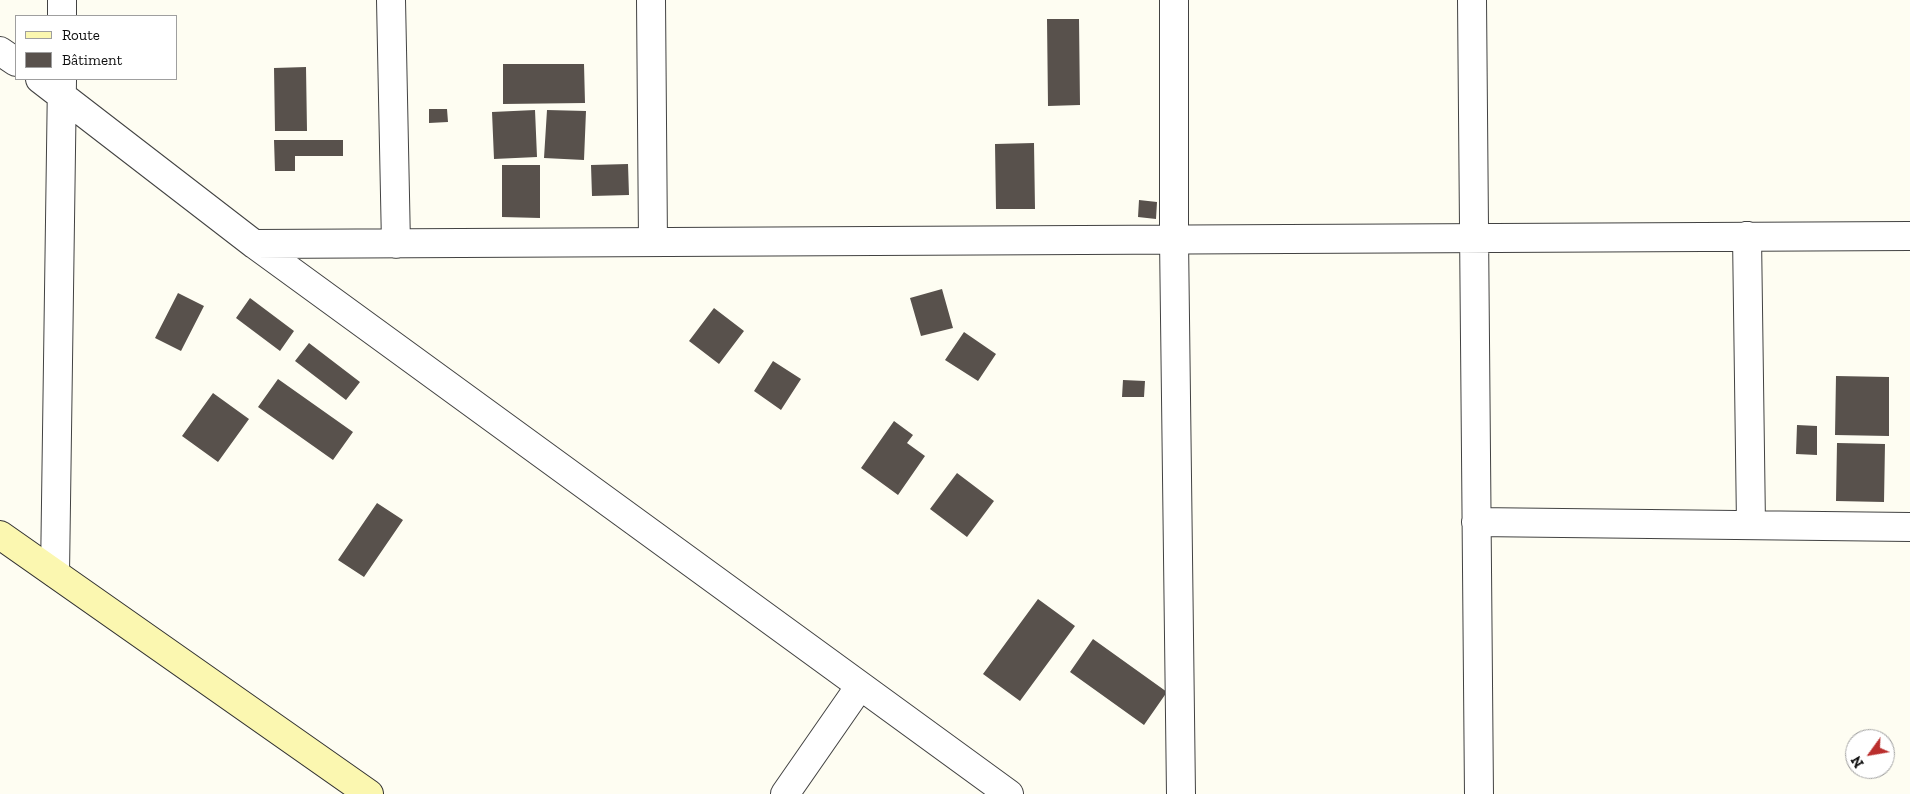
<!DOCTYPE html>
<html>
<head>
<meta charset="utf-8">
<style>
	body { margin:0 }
	#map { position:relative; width:1910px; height:794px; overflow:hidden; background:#fefdf2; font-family:"Zilla Slab",serif }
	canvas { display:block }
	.legend { position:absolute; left:15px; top:15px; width:162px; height:65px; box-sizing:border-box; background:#fff; border:1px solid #9f9f9f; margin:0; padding:6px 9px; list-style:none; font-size:15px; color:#0f0f0f }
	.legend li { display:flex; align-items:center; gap:10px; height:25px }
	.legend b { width:25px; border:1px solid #9f9f9f }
	.north { position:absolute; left:1845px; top:729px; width:50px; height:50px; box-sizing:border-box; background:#fff; border:1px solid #9f9f9f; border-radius:50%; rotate:238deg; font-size:14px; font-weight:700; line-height:20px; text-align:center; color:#0f0f0f }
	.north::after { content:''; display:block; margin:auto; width:18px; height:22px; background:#ba2e2d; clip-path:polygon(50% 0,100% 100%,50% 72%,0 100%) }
</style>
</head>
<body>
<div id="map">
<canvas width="1910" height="794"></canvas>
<ul class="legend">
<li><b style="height:6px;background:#fbf7b0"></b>Route</li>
<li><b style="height:14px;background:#58514c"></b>Bâtiment</li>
</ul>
<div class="north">N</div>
</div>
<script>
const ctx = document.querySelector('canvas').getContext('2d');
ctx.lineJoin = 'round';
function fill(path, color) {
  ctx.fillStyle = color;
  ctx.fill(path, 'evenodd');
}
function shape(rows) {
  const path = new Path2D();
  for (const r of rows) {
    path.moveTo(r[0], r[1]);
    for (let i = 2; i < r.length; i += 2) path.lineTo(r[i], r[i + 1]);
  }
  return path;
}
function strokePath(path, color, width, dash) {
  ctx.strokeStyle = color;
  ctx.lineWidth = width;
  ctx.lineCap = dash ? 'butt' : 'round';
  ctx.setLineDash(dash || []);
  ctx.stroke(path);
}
const building = shape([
	[1047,19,1079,19,1080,105,1048,106],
	[503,64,584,64,585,103,503,104],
	[306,67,307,131,275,131,274,68],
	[429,109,447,109,448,122,429,123],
	[535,110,537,157,494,159,492,112],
	[547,110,586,111,584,160,544,158],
	[274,140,343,140,343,156,295,156,295,171,275,171],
	[1034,143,1035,209,996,209,995,144],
	[628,164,629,195,592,196,591,165],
	[502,165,540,165,540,218,502,217],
	[1139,200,1157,202,1156,219,1138,217],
	[942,289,953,328,921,336,910,298],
	[178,293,204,306,181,351,155,338],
	[250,298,294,331,280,351,236,318],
	[714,308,744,331,719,364,689,341],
	[964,332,996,354,978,381,945,360],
	[309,343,360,382,346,400,295,361],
	[773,361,801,379,781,410,754,391],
	[1836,376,1889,377,1889,436,1835,435],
	[278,379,353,432,333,460,258,407],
	[1123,380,1145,381,1144,397,1122,397],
	[213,393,249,419,218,462,182,436],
	[894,421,913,435,907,443,925,456,898,495,861,468],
	[1797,425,1817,426,1817,455,1796,454],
	[1837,443,1885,444,1884,502,1836,501],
	[957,473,994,501,967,537,930,509],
	[377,503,403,520,364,577,338,560],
	[1038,599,1075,626,1020,701,983,674],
	[1093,639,1167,692,1144,725,1070,672]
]);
const street = shape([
	[62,0,62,16],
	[391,0,396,244],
	[651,0,653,242],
	[1174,0,1174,239,1181,794],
	[1472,0,1479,794],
	[0,51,16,62],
	[40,79,254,244,1009,794],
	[1747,236,1751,525],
	[254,244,1910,236],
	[1476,522,1910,527],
	[55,573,62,80],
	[785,794,860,686]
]);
const secondary = shape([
	[0,535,369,794]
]);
fill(building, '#58514c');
strokePath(street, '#424242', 30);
strokePath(secondary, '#313131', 30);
strokePath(street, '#fff', 28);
strokePath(secondary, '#fbf7b0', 28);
</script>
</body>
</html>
